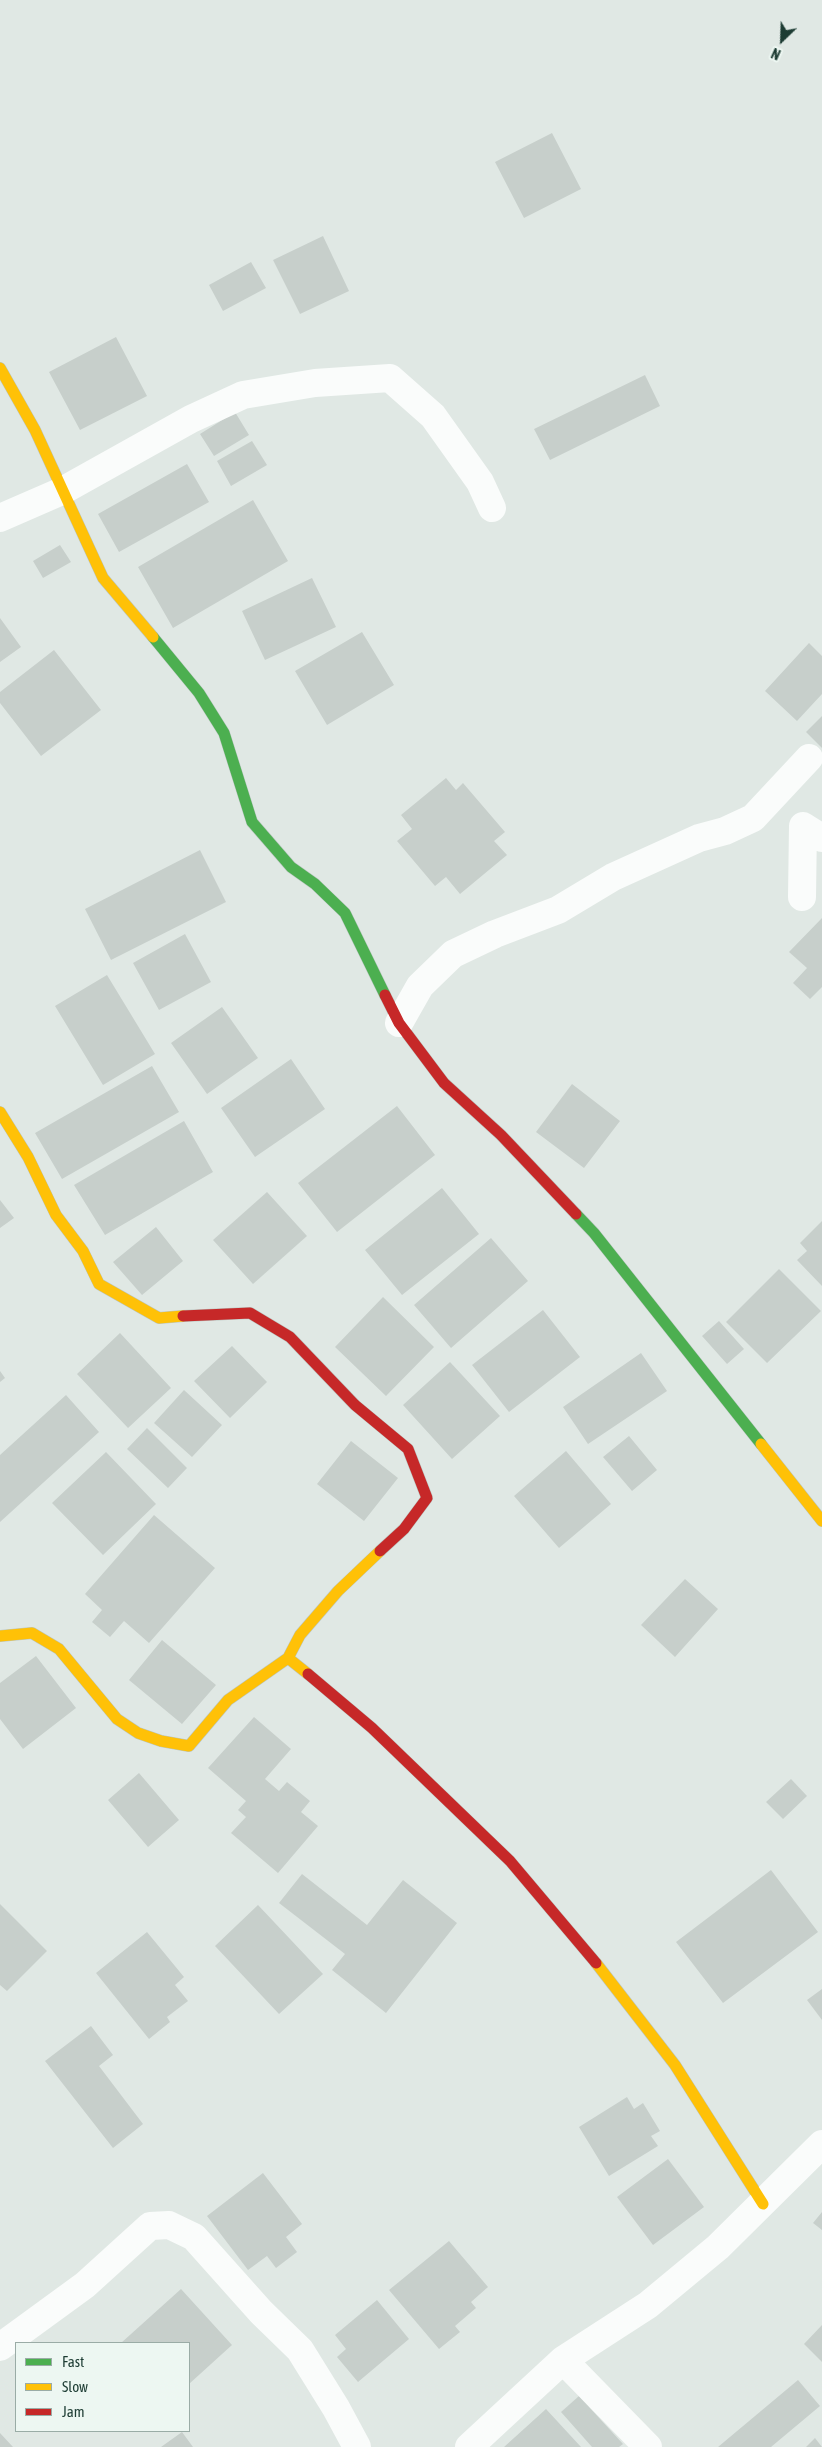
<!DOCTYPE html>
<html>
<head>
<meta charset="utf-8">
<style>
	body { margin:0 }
	#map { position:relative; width:822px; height:2447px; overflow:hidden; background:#e0e8e4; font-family:"Asap Condensed",sans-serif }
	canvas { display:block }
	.legend { position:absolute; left:15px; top:2342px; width:175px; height:90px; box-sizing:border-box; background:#edf7f2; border:1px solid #9aaca6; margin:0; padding:6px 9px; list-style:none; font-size:15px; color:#1d3c33 }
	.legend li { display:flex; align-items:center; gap:10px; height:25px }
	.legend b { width:25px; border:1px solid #9aaca6 }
	.north { position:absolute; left:757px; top:15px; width:50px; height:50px; -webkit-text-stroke:4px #edf7f2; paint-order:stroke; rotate:204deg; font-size:14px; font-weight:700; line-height:20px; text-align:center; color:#1d3c33 }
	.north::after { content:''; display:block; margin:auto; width:18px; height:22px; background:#1d3c33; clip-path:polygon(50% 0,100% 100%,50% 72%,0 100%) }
</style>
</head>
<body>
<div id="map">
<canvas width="822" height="2447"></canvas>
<ul class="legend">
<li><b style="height:6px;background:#4caf50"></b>Fast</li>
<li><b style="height:6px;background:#ffc107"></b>Slow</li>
<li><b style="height:6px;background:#c62828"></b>Jam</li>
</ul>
<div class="north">N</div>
</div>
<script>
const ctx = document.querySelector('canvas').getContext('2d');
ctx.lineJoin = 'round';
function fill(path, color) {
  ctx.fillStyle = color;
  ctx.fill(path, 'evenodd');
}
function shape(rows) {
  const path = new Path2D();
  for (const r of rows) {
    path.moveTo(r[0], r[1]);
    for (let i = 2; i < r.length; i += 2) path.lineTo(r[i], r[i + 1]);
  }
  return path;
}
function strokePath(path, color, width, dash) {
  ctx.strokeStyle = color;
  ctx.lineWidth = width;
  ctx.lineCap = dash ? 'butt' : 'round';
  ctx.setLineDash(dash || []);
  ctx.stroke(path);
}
const building = shape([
	[552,133,581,189,524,218,495,162],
	[323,236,349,291,300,314,273,260],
	[251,262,266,288,223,311,209,285],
	[116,337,147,396,80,430,49,372],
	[645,375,660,406,550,460,534,429],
	[235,412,249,435,214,456,200,434],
	[252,441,267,465,231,486,217,461],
	[187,464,209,502,119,552,98,514],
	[253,500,288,561,173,628,138,567],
	[60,545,71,562,43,578,33,561],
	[312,578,336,627,265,660,242,611],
	[0,618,21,647,0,662],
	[362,632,394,685,327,725,295,671],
	[809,643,822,656,822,694,797,721,765,691],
	[54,650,101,710,41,756,0,703,0,692],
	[822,716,822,748,806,732],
	[446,778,456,790,463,783,505,832,494,841,507,855,460,894,446,877,435,886,397,841,412,829,401,815],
	[200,850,226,902,111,960,85,909],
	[822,918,822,987,810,999,793,983,807,968,789,952],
	[185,934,211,982,159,1010,133,963],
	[107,975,155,1054,103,1085,55,1006],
	[222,1007,258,1058,207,1094,171,1043],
	[291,1059,325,1109,255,1157,221,1108],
	[152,1066,179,1112,62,1179,35,1133],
	[572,1084,620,1121,584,1168,536,1132],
	[397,1106,435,1155,337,1232,298,1183],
	[184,1121,213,1172,105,1235,74,1185],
	[442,1188,479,1234,402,1295,365,1250],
	[267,1192,307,1236,253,1284,213,1240],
	[0,1200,14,1218,0,1228],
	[822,1221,822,1286,797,1260,807,1251,800,1243],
	[156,1227,183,1261,142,1295,113,1262],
	[491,1238,528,1281,451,1348,414,1305],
	[779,1269,821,1311,767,1363,726,1322],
	[383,1297,434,1347,386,1396,335,1347],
	[543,1310,580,1357,509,1412,472,1365],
	[719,1321,744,1349,727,1364,702,1336],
	[120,1333,171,1388,128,1428,77,1374],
	[232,1346,267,1382,230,1418,194,1381],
	[641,1353,667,1391,588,1444,563,1407],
	[450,1362,500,1416,452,1459,403,1405],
	[0,1371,5,1378,0,1382],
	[184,1390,222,1425,192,1457,154,1423],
	[66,1395,99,1432,0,1522,0,1455],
	[147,1428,187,1468,168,1488,127,1449],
	[629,1436,657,1470,632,1491,603,1457],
	[351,1441,398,1478,364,1521,317,1484],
	[566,1451,611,1504,559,1548,514,1496],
	[106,1452,156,1504,103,1555,52,1503],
	[154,1515,215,1568,149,1643,124,1621,110,1637,92,1622,102,1610,85,1594],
	[685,1579,718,1609,675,1657,641,1625],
	[162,1640,216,1685,182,1724,129,1680],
	[36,1656,76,1708,23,1749,0,1719,0,1683],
	[254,1717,291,1749,265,1779,279,1791,287,1782,310,1801,301,1812,318,1826,278,1873,231,1833,246,1817,238,1810,246,1801,208,1768],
	[139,1773,179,1820,148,1847,108,1800],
	[791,1779,807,1796,783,1819,766,1802],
	[771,1870,818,1932,723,2003,676,1942],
	[302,1874,367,1925,403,1880,457,1923,386,2013,332,1970,345,1954,279,1903],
	[0,1904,47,1951,7,1991,0,1985],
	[258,1905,323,1974,279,2014,215,1946],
	[147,1932,184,1977,175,1985,188,2001,167,2017,170,2022,149,2039,96,1973],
	[822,1989,822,2020,807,2000],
	[91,2026,113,2055,99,2066,143,2124,113,2148,45,2061],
	[627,2097,634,2109,643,2103,660,2131,651,2136,658,2146,609,2176,579,2127],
	[668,2159,704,2207,653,2245,617,2197],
	[263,2173,302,2224,286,2237,297,2252,276,2268,267,2256,248,2270,207,2216],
	[822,2212,822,2230,813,2223],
	[449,2241,488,2287,471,2302,476,2308,455,2326,460,2332,439,2349,389,2290],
	[181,2289,232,2345,189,2384,189,2343,121,2343],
	[377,2300,409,2339,358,2382,337,2357,346,2349,335,2335],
	[822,2325,822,2362,804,2344],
	[798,2380,820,2406,771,2447,718,2447],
	[579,2396,623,2444,619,2447,592,2447,561,2412],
	[546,2409,581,2447,504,2447],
	[182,2432,193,2447,161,2447],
	[0,2433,13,2447,0,2447],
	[815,2438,822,2447,806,2447]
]);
const street = shape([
	[0,518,62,491,191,419,243,395,315,383,390,378,433,416,480,482,492,508],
	[802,897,803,826,822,838],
	[399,1023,420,986,453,954,495,934,558,910,613,877,699,838,725,831,753,818,809,758],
	[0,2347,85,2285,150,2226,169,2225,194,2237,261,2312,300,2350,336,2408,357,2447],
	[563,2360,648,2447],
	[469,2447,563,2360,648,2305,718,2247,822,2144]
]);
const fast = shape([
	[153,637,199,693,224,733,252,822,291,867,315,884,345,913,385,995],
	[576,1214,594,1233,761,1444]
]);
const slow = shape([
	[0,368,35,430,103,578,153,637],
	[0,1112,28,1157,56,1215,83,1251,99,1284,159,1318,183,1316],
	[761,1444,822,1521],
	[0,1636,32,1633,59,1649,117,1719,138,1733,161,1741,189,1746,228,1700,288,1658,308,1674],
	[288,1658,300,1635,338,1591,380,1551],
	[596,1963,675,2065,763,2204]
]);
const jam = shape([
	[385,995,399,1023,444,1083,501,1135,576,1214],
	[183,1316,250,1313,290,1337,355,1405,408,1449,427,1498,404,1529,380,1551],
	[308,1674,372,1728,510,1861,596,1963]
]);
fill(building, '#c7cfcb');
strokePath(fast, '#b9c5c0', 12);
strokePath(slow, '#b9c5c0', 12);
strokePath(jam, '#b9c5c0', 12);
strokePath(street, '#fafcfb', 28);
strokePath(fast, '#4caf50', 11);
strokePath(slow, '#ffc107', 11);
strokePath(jam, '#c62828', 11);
</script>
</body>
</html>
